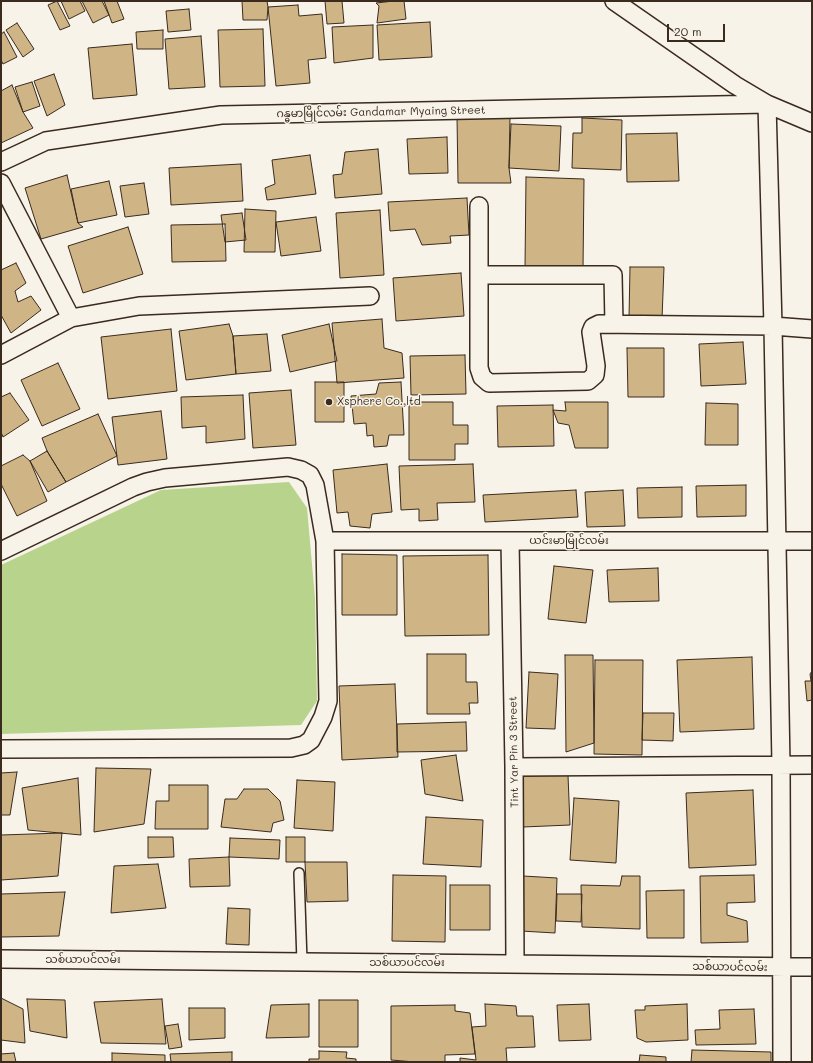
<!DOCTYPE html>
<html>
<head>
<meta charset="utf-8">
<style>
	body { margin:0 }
	#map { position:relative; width:813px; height:1063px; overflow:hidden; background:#f7f3e8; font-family:Mali,sans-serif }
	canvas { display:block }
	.frame { position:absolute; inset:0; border:2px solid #3b2a1e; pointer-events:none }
	.scale { position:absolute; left:667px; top:24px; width:58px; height:18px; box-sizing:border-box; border:2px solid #3b2a1e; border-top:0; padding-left:5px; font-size:12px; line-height:14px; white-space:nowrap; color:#3b2a1e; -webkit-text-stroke:3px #f7f3e8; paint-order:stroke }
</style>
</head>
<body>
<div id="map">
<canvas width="813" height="1063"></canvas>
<div class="frame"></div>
<div class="scale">20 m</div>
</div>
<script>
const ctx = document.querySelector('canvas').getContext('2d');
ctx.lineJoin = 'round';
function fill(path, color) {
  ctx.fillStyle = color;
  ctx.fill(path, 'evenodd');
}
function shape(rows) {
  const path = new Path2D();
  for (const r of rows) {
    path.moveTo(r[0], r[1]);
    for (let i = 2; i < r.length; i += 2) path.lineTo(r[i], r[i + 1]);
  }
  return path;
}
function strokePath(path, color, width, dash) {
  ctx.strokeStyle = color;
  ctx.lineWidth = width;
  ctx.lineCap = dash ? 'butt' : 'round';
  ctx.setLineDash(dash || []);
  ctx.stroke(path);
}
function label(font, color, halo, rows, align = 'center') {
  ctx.font = font + ' Mali,"Noto Sans Myanmar",sans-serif';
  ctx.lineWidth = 3;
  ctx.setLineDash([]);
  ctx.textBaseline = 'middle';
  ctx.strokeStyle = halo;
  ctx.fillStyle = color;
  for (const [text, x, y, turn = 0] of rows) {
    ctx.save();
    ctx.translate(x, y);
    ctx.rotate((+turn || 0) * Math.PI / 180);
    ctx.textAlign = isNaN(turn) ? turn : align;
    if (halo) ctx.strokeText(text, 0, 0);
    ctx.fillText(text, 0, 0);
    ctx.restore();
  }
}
const green = shape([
	[289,482,307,508,315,598,317,701,301,725,1,734,1,565,161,490]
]);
const building = shape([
	[57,1,70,26,60,30,48,5,57,1],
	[61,1,80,1,85,11,69,19,61,1],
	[82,1,102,1,109,15,93,23,82,1],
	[104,1,117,1,124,19,112,23,104,1],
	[242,1,267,1,268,7,267,20,243,20,242,1],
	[325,1,342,1,344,23,327,24,325,1],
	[394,1,404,1,406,19,377,23,379,6,376,3,394,1],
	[298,5,299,16,322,14,326,58,308,60,310,83,276,86,268,7,298,5],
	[189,9,191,30,168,32,166,11,189,9],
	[430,22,432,57,379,60,377,25,430,22],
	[17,23,34,49,23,57,6,30,17,23],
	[373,25,373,58,334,63,332,27,373,25],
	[263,29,265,86,220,87,218,30,263,29],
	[163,30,163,49,137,49,136,32,163,30],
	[4,32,17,57,3,64,1,60,1,34,4,32],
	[201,36,205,87,169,89,165,39,201,36],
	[132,44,137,95,93,99,88,48,132,44],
	[54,74,65,105,47,116,34,81,54,74],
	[32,82,40,106,23,112,15,87,32,82],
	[12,85,23,112,33,128,1,143,1,91,12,85],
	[457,116,510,116,509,168,511,183,458,183,457,116],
	[582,118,622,120,621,170,572,168,573,133,582,133,582,118],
	[511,124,561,126,559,171,509,168,511,124],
	[677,133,679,181,627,182,626,134,677,133],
	[447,137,448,173,409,174,407,139,447,137],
	[378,149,382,194,335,198,333,175,342,174,345,152,378,149],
	[310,155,316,194,267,200,265,188,275,184,272,160,310,155],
	[241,164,243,201,171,205,169,168,241,164],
	[67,175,78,223,83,227,41,239,25,188,67,175],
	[526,177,584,179,583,269,525,268,526,177],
	[109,181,117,215,78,223,71,189,109,181],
	[144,183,149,214,125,217,120,186,144,183],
	[467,198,469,235,450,236,451,243,422,245,415,229,390,231,388,202,467,198],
	[245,209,276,211,275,252,244,252,245,209],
	[380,210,384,275,340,278,336,213,380,210],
	[242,213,246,240,225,242,221,215,242,213],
	[316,217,321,251,281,256,276,222,316,217],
	[225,224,226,261,172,262,171,225,225,224],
	[128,227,143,274,83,293,68,246,128,227],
	[16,263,26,283,15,291,18,302,31,296,41,310,11,333,1,315,1,270,16,263],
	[630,267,664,267,662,319,629,318,630,267],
	[461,273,464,316,396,321,393,278,461,273],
	[382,319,384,348,402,353,404,378,337,383,332,323,382,319],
	[229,324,233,336,236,374,186,380,179,331,229,324],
	[329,324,337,361,290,372,282,335,329,324],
	[171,329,177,391,108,399,101,337,171,329],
	[267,334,271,371,236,374,233,336,267,334],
	[743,342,746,384,701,386,699,344,743,342],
	[627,348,664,348,664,397,628,397,627,348],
	[465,355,466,394,411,395,410,356,465,355],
	[58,363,80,409,42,426,21,380,58,363],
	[315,382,344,382,344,422,315,422,315,382],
	[401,382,404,435,389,435,387,446,374,447,373,435,367,436,366,423,354,424,351,396,376,394,379,383,401,382],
	[291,390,296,445,253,448,249,393,291,390],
	[10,393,29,420,3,437,1,432,1,397,10,393],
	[243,395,245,439,206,443,206,426,182,428,181,397,243,395],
	[409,402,453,402,453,425,468,425,468,444,455,444,455,460,409,460,409,402],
	[565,402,608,402,608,448,575,448,569,425,558,423,553,410,566,411,565,402],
	[706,403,738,404,738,445,705,445,706,403],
	[553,405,554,446,498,447,497,406,553,405],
	[161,411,167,459,118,465,112,417,161,411],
	[98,414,117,456,66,482,47,451,42,438,98,414],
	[47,451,66,482,48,492,30,461,47,451],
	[23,455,30,461,47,501,17,516,1,484,1,466,23,455],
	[387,464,392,512,372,514,370,528,350,526,348,512,337,513,333,470,387,464],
	[473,464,475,502,437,503,438,520,419,521,419,509,401,510,399,466,473,464],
	[746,485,746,516,697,517,696,486,746,485],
	[682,487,682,517,638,518,637,488,682,487],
	[576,490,578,517,485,522,483,495,576,490],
	[623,490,625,526,587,527,585,492,623,490],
	[342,554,397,555,397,615,342,615,342,554],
	[488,555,489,635,405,636,403,556,488,555],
	[554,566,593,570,586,623,548,619,554,566],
	[658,568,659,601,609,602,607,570,658,568],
	[427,654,466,654,466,682,477,682,478,703,469,703,470,714,427,714,427,654],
	[565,655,593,655,594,743,566,752,565,655],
	[752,657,754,729,680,732,677,660,752,657],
	[595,660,643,660,642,755,594,754,595,660],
	[812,671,812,700,807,701,805,681,811,681,810,674,812,671],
	[529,672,558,674,555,729,526,728,529,672],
	[395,684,398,757,342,760,339,686,395,684],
	[643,713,674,713,673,741,642,740,643,713],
	[466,722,467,751,397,752,397,724,466,722],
	[456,755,463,801,425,794,421,760,456,755],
	[96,768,151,769,144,824,94,832,96,768],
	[17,772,10,815,1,815,1,773,17,772],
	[568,775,570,825,523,827,521,776,568,775],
	[78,778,81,835,28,830,22,788,78,778],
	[297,780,335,782,333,831,294,828,297,780],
	[169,785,208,785,208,829,155,829,156,801,169,801,169,785],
	[244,789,268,789,280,801,284,820,273,823,271,832,221,827,225,799,237,799,244,789],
	[753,790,756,865,689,868,686,793,753,790],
	[574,798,619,801,616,863,570,860,574,798],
	[426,817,483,820,481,867,423,864,426,817],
	[62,833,58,876,1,880,1,835,62,833],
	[148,837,173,837,174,857,148,858,148,837],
	[286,837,305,837,305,862,286,862,286,837],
	[230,838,280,840,279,859,229,857,230,838],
	[229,857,230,886,190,887,189,859,229,857],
	[305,862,347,862,348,901,307,902,305,862],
	[158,864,166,908,111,913,114,866,158,864],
	[393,875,446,876,445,942,392,941,393,875],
	[754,875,755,902,727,903,727,915,747,921,748,942,701,943,700,876,754,875],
	[523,876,557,878,555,933,521,931,523,876],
	[622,876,640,876,640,929,582,927,581,885,620,886,622,876],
	[450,885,490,885,490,930,450,930,450,885],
	[684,890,684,938,647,938,646,891,684,890],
	[65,892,59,936,1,937,1,894,65,892],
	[557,894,582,894,581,922,556,921,557,894],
	[228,908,250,909,249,945,226,944,228,908],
	[1,998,23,1009,25,1043,1,1040,1,998],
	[27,999,65,1000,67,1038,30,1031,27,999],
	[162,999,166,1044,101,1043,94,1002,162,999],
	[319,1000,358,1000,358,1047,319,1047,319,1000],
	[309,1004,309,1037,266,1038,271,1005,309,1004],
	[485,1004,516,1006,517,1016,533,1016,535,1047,506,1048,507,1062,460,1062,460,1058,476,1060,472,1027,486,1026,485,1004],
	[589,1004,591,1040,559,1041,557,1005,589,1004],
	[687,1004,688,1040,646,1042,637,1038,635,1010,645,1010,645,1006,687,1004],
	[455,1005,455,1011,470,1013,475,1054,445,1055,445,1062,415,1062,391,1060,391,1006,455,1005],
	[189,1008,225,1008,225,1038,189,1040,189,1008],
	[754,1009,756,1044,696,1045,695,1030,720,1029,719,1010,754,1009],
	[178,1024,182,1047,169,1049,165,1026,178,1024],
	[692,1050,771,1052,771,1062,691,1062,692,1050],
	[319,1051,347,1052,346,1058,356,1059,356,1062,309,1062,309,1059,319,1059,319,1051],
	[232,1052,232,1062,171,1062,170,1054,232,1052],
	[14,1053,16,1062,1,1062,1,1054,14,1053],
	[112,1053,165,1055,165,1062,112,1062,112,1053],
	[640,1055,666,1057,666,1062,639,1062,640,1055]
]);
const lane = shape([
	[299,873,302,962]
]);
const street = shape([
	[614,1,735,85,767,104,812,123],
	[767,104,773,326,781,765,782,1062],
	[1,162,46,141,221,115,767,104],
	[1,183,71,318],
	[479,206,479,368,482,377,489,383,588,381,595,375,596,366,591,332,593,327,599,324,773,326,812,329],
	[479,275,613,275,614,324],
	[1,355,71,318,139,306,370,296],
	[325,541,812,541],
	[510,541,514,767,515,964],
	[1,551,133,487,147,482,165,478,288,467,301,470,310,475,315,485,325,541,328,701,323,717,311,740,304,745,291,748,1,749],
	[514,767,812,765],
	[1,959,812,967]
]);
const markers = [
	[329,402,4,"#3b2a1e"]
];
const streetNames = [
	["ဂန္ဓမာမြိုင်လမ်း Gandamar Myaing Street",381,112,-1],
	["ယင်းမာမြိုင်လမ်း",569,541],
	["Tint Yar Pin 3 Street",514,752,-91],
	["သစ်ယာပင်လမ်း",83,960],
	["သစ်ယာပင်လမ်း",407,963],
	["သစ်ယာပင်လမ်း",730,967,1]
];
const poiNames = [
	["Xsphere Co.,ltd",337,402]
];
fill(green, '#b8d48c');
fill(building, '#cfb585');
strokePath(building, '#3b2a1e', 1);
strokePath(lane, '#3b2a1e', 12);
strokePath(street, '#3b2a1e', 20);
strokePath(lane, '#f7f3e8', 9);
strokePath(street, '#f7f3e8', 17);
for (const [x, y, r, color] of markers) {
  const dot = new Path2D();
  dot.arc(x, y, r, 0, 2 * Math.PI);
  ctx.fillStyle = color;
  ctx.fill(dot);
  strokePath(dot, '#f7f3e8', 1.5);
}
label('11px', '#3b2a1e', '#f7f3e8', streetNames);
label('11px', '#3b2a1e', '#f7f3e8', poiNames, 'left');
</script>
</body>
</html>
